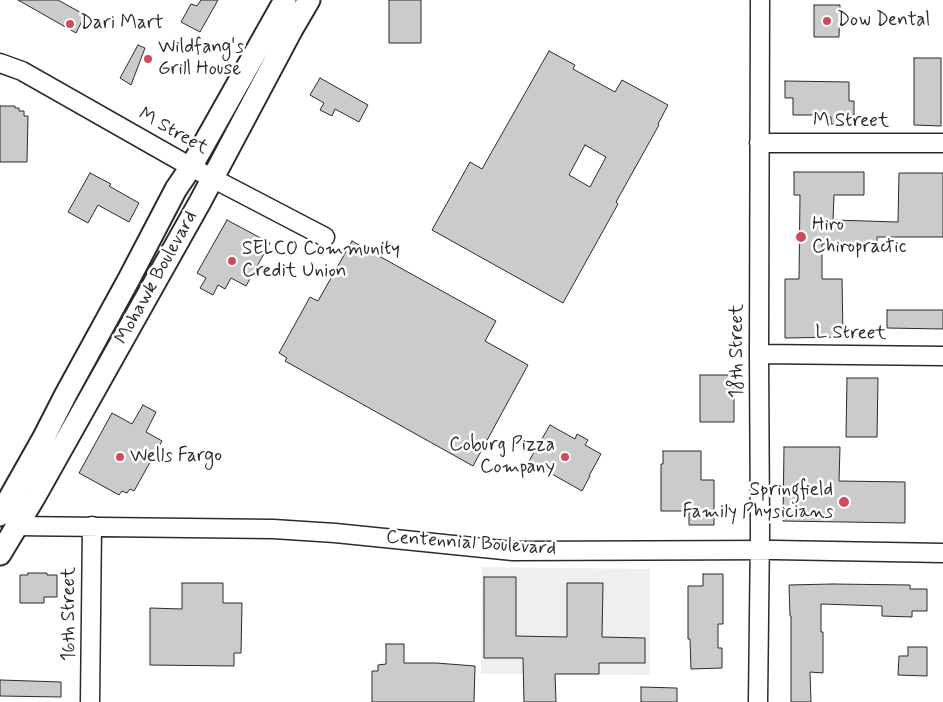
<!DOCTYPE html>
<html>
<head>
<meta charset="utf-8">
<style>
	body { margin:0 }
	canvas { display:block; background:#fff }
</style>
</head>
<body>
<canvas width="943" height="702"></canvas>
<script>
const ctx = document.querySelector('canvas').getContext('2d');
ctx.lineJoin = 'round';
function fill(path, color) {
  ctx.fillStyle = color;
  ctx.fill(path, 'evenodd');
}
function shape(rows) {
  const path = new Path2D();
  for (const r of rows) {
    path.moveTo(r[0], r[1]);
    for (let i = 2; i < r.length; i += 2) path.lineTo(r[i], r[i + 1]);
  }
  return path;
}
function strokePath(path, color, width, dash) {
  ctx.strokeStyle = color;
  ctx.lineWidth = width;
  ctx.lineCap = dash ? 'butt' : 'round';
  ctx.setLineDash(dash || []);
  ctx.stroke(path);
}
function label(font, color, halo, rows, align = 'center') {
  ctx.font = font + ' Mynerve,sans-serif';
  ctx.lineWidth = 5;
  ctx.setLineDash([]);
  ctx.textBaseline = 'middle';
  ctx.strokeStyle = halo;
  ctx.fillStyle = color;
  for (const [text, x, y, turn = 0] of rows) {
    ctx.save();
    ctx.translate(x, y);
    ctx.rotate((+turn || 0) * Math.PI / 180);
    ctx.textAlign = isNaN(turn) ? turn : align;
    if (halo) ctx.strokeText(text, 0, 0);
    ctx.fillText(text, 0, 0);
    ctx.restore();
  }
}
const built = shape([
	[482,567,650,569,650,675,481,674]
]);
const building = shape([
	[18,0,58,0,85,15,76,33,18,0],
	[201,0,218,0,200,32,181,22,191,4,197,6,201,0],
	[389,0,421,0,421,43,389,43,389,0],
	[814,5,840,5,839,37,814,37,814,5],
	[138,45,145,48,131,85,120,78,138,45],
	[549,51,575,65,573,69,615,92,622,80,668,105,658,124,659,125,616,202,618,204,563,303,432,230,470,162,482,169,549,51],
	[585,145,606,157,590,187,569,175,585,145],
	[914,58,941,58,941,126,914,125,914,58],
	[320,78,368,105,359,122,335,109,332,116,320,110,324,103,310,95,320,78],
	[785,81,849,82,849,101,854,101,854,115,849,115,849,118,846,118,846,124,831,124,831,117,828,117,828,115,793,115,793,98,785,98,785,81],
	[0,106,15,106,15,108,19,108,19,111,24,111,24,116,28,116,27,162,0,162,0,106],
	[794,172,864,172,864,195,834,195,833,220,898,222,899,173,943,173,943,237,877,237,877,245,822,244,822,279,842,279,843,337,785,338,785,279,799,279,800,195,794,195,794,172],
	[90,173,111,184,109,186,139,203,129,222,98,205,88,223,68,212,90,173],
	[227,220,270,243,246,286,231,278,225,289,218,285,213,295,200,288,206,278,197,273,227,220],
	[352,241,496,321,485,341,528,365,473,466,285,361,287,358,279,353,310,297,318,301,352,241],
	[887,310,943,310,943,329,887,328,887,310],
	[700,375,734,375,734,422,700,422,700,375],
	[847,378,878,378,877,437,846,437,847,378],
	[143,405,156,412,146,432,162,441,134,491,130,489,127,493,122,491,119,495,79,473,112,413,132,424,143,405],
	[550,425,575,439,577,434,588,440,585,445,601,454,589,476,590,476,582,491,529,461,550,425],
	[784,447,840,447,839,481,905,482,905,523,783,521,784,447],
	[663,451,701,451,701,480,714,480,714,525,689,525,689,511,661,511,661,464,663,464,663,451],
	[28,573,47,573,47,575,57,575,57,597,44,597,44,603,20,603,20,575,28,575,28,573],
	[703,574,723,574,723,624,718,624,718,648,722,648,722,668,691,669,690,639,688,639,688,586,703,586,703,574],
	[484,577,516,577,516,636,567,637,567,583,603,583,602,637,645,638,645,663,599,663,599,674,555,674,556,702,524,702,523,658,484,658,484,577],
	[182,583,223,583,223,603,242,603,241,653,234,653,234,666,150,665,150,608,182,609,182,583],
	[832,584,910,585,910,589,927,589,927,611,912,611,912,617,882,616,882,606,821,604,821,632,823,632,823,673,810,672,811,702,791,702,791,616,790,616,789,585,832,584],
	[386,644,404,644,404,663,436,663,475,666,474,702,372,702,372,671,378,671,378,665,386,664,386,644],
	[908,647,927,647,927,676,898,675,899,656,908,656,908,647],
	[0,680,61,682,61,697,0,696,0,680],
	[641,687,677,688,677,702,641,702,641,687]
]);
const minor = shape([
	[0,63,22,71,191,167,325,237],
	[759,143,943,143],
	[759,354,943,356],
	[16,526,273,529,335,533,513,551,775,550,943,553],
	[90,702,92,526],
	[758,702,760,532,759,354,760,0]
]);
const major = shape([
	[0,515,43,439,66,394,129,279,176,189,191,167,285,0],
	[0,554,35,496,200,202,292,29,309,0]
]);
const markers = [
	[827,21,5,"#d1495b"],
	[70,24,5,"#d1495b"],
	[148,59,5,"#d1495b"],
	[801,237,6,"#d1495b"],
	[232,261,5,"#d1495b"],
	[120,457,5,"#d1495b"],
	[565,457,5,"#d1495b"],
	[844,502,6,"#d1495b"]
];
const poiNames = [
	["Dow Dental",837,21],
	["Dari Mart",80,24],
	["Wildfang's",158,48],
	["Grill House",158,70],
	["Hiro",812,226],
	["Chiropractic",812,248],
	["SELCO Community",242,250],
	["Credit Union",242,272],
	["Coburg Pizza",555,446,"right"],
	["Company",555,468,"right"],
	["Wells Fargo",130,457],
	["Springfield",833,491,"right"],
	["Family Physicians",833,513,"right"]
];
const streetNames = [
	["M Street",851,122],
	["M Street",173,132,29],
	["Mohawk Boulevard",157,278,-61],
	["L Street",851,334,1],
	["18th Street",738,351,-90],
	["Centennial Boulevard",471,544,4],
	["16th Street",70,614,-90]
];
fill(built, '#efefef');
fill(building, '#cbcbcb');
strokePath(building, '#2b2b2b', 1);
strokePath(minor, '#2b2b2b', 21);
strokePath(major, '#2b2b2b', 25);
strokePath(minor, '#fff', 18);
strokePath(major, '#fff', 21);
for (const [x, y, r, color] of markers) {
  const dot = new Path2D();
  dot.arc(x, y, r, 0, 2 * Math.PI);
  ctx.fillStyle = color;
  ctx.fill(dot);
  strokePath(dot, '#fff', 2);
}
label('19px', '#2b2b2b', '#fff', poiNames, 'left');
label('19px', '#2b2b2b', '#fff', streetNames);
</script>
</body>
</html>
